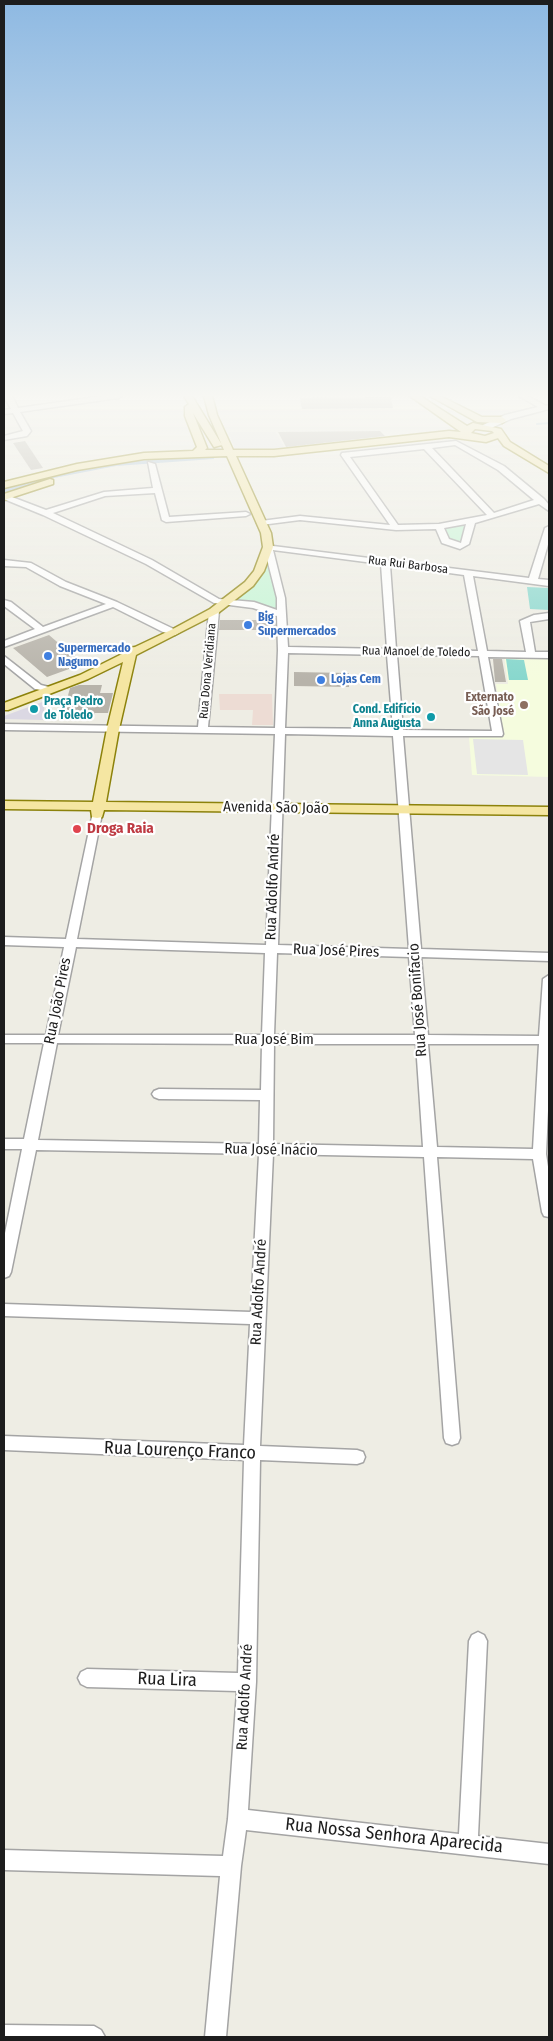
<!DOCTYPE html>
<html>
<head>
<meta charset="utf-8">
<style>
	body { margin:0 }
	#map { position:relative; width:553px; height:2041px; overflow:hidden; background:#eeede4; font-family:"Fira Sans Condensed",sans-serif }
	canvas { display:block }
	.frame { position:absolute; inset:0; border:5px solid #1d1d1d; pointer-events:none }
</style>
</head>
<body>
<div id="map">
<canvas width="553" height="2041"></canvas>
<div class="frame"></div>
</div>
<script>
const ctx = document.querySelector('canvas').getContext('2d');
ctx.lineJoin = 'round';
function fill(path, color) {
  ctx.fillStyle = color;
  ctx.fill(path, 'evenodd');
}
function shape(rows) {
  const path = new Path2D();
  for (const r of rows) {
    path.moveTo(r[0], r[1]);
    for (let i = 2; i < r.length; i += 2) path.lineTo(r[i], r[i + 1]);
  }
  return path;
}
function strokePath(path, color, width, dash) {
  ctx.strokeStyle = color;
  ctx.lineWidth = width;
  ctx.lineCap = dash ? 'butt' : 'round';
  ctx.setLineDash(dash || []);
  ctx.stroke(path);
}
function label(font, color, halo, rows, align = 'center') {
  ctx.font = font + ' "Fira Sans Condensed",sans-serif';
  ctx.lineWidth = 4.5;
  ctx.setLineDash([]);
  ctx.textBaseline = 'middle';
  ctx.strokeStyle = halo;
  ctx.fillStyle = color;
  for (const [text, x, y, turn = 0] of rows) {
    ctx.save();
    ctx.translate(x, y);
    ctx.rotate((+turn || 0) * Math.PI / 180);
    ctx.textAlign = isNaN(turn) ? turn : align;
    if (halo) ctx.strokeText(text, 0, 0);
    ctx.fillText(text, 0, 0);
    ctx.restore();
  }
}
const commercial = shape([
	[219,694,272,694,273,725,252,725,253,710,220,710]
]);
const education = shape([
	[504,656,549,657,549,777,472,775,469,737,503,737,496,684,508,684]
]);
const park = shape([
	[470,522,464,544,450,543,441,527],
	[268,551,281,614,229,601,250,584]
]);
const pitch = shape([
	[527,587,549,588,549,610,530,609],
	[506,659,524,660,528,680,509,680]
]);
const parking = shape([
	[228,432,276,432,285,448,236,452],
	[473,739,523,740,528,775,477,774]
]);
const plaza = shape([
	[45,701,43,720,4,719,4,716]
]);
const stream = shape([
	[537,424,549,423]
]);
const canal = shape([
	[212,456,214,457,214,459,116,466,44,480,4,493,4,489,39,476,116,462,212,456]
]);
const building = shape([
	[391,397,393,408,302,409,300,398],
	[380,431,385,436,286,447,278,432],
	[25,441,43,468,31,470,13,443],
	[220,620,275,620,276,630,219,630],
	[49,635,83,664,47,677,13,648],
	[493,659,502,659,506,682,495,682],
	[294,672,349,673,349,687,294,686],
	[79,685,102,685,100,693,113,693,108,713,95,713,94,718,62,718,70,688]
]);
const minor = shape([
	[4,396,12,396,18,408,103,396,122,396,118,398,20,412,31,431,27,436,4,440,4,436,23,431,13,413,4,414,4,410,11,409,4,396],
	[519,396,528,396,546,406,549,405,549,409,511,419,489,429,483,429,483,425,505,415,538,407,519,396],
	[456,441,504,466,544,499,549,505,549,511,539,504,475,523,469,544,460,549,442,543,436,529,396,530,300,520,261,525,257,523,261,521,300,516,390,525,341,455,342,453,456,441],
	[455,445,498,470,534,500,494,513,432,448,455,445],
	[424,449,487,515,439,524,398,525,350,457,424,449],
	[466,524,461,543,449,539,444,528,466,524],
	[148,462,155,464,169,517,246,512,250,514,246,516,166,522,162,520,155,493,105,496,53,513,152,560,219,599,254,602,277,610,277,598,264,547,265,545,529,578,545,528,549,526,549,541,538,579,549,580,549,586,473,576,487,651,526,652,520,621,534,615,549,613,549,619,530,622,535,652,549,652,549,658,488,657,503,734,502,736,403,736,421,949,549,953,549,961,421,957,428,1035,539,1036,543,979,549,975,549,1089,546,1154,549,1173,549,1217,544,1216,542,1212,533,1159,437,1157,460,1438,458,1443,452,1445,446,1443,444,1438,424,1157,273,1154,260,1446,357,1450,363,1452,365,1457,363,1462,357,1464,260,1460,256,1682,248,1810,459,1834,469,1641,472,1635,478,1632,484,1635,487,1641,478,1836,549,1844,549,1864,246,1830,241,1866,226,2037,205,2037,220,1876,4,1870,4,1850,223,1856,228,1819,237,1691,87,1687,81,1684,78,1678,81,1672,87,1669,238,1673,244,1460,4,1450,4,1436,244,1445,250,1324,4,1316,4,1304,251,1312,259,1154,36,1150,11,1272,9,1276,4,1278,4,1238,22,1149,4,1149,4,1139,24,1139,44,1043,4,1043,4,1035,46,1035,64,947,4,945,4,937,66,939,93,812,97,811,102,814,77,939,266,945,275,734,4,730,4,724,198,727,209,611,214,608,219,611,208,727,275,728,278,650,277,616,253,608,214,603,146,564,43,515,4,499,4,494,46,510,104,492,153,488,148,462],
	[273,550,381,564,387,649,288,647,285,598,273,550],
	[390,565,464,575,478,651,396,649,390,565],
	[288,653,387,655,393,729,285,728,288,653],
	[397,655,479,656,492,731,403,730,397,655],
	[285,734,393,736,409,949,278,945,285,734],
	[76,947,265,953,262,1035,58,1035,76,947],
	[277,953,409,957,415,1035,274,1035,277,953],
	[57,1043,262,1044,261,1090,159,1089,154,1091,152,1094,154,1097,159,1099,260,1100,259,1144,38,1140,57,1043],
	[274,1044,416,1044,423,1147,273,1144,274,1044],
	[428,1044,539,1044,533,1149,437,1147,428,1044],
	[4,560,31,563,66,582,117,602,180,632,175,635,163,632,113,607,4,647,4,641,35,629,4,606,4,600,11,602,43,627,106,604,60,586,26,567,4,566,4,560],
	[4,656,41,685,53,688,53,692,35,689,4,664,4,656],
	[4,2025,94,2026,101,2030,105,2037,4,2037,4,2025]
]);
const major = shape([
	[184,396,192,396,222,445,214,447,193,413,207,448,205,450,224,450,209,415,204,396,212,396,217,415,233,450,274,450,449,431,461,432,410,396,420,396,467,426,473,423,501,429,510,442,549,466,549,473,504,446,498,438,486,442,449,437,274,456,236,456,271,533,273,547,264,571,253,586,218,613,136,655,119,729,106,802,549,807,549,815,104,810,102,817,97,818,92,817,91,810,4,809,4,801,93,802,107,729,123,662,88,679,8,710,4,710,4,703,80,675,126,652,128,648,135,647,171,630,210,609,245,582,254,571,263,547,261,533,227,456,144,459,77,470,4,488,4,482,77,464,144,453,193,451,197,447,185,416,185,407,189,404,184,396],
	[475,429,492,431,494,433,485,436,471,433,475,429],
	[430,396,440,396,482,417,502,417,506,420,502,423,477,422,430,396],
	[50,479,53,480,53,484,4,500,4,494,50,479]
]);
const markers = [
	[248,625,5,"#3f7fe0"],
	[48,656,5,"#3f7fe0"],
	[321,680,5,"#3f7fe0"],
	[524,705,5,"#8d6e63"],
	[34,709,5,"#0f9aa8"],
	[431,717,5,"#0f9aa8"],
	[77,829,5,"#e0444e"]
];
const farStreetnames = [
	["Rua Rui Barbosa",408,565,7],
	["Rua Manoel de Toledo",416,652,1],
	["Rua Dona Veridiana",208,671,-85]
];
const farShopnames = [
	["Big",258,618],
	["Supermercados",258,632],
	["Supermercado",58,649],
	["Nagumo",58,663],
	["Lojas Cem",331,680]
];
const farEducationnames = [
	["Externato",514,698],
	["São José",514,712]
];
const farCulturenames = [
	["Praça Pedro",44,702],
	["de Toledo",44,716],
	["Cond. Edifício",421,710,"right"],
	["Anna Augusta",421,724,"right"]
];
const streetNames = [
	["Avenida São João",276,808,1],
	["Rua Adolfo André",273,887,-88],
	["Rua José Pires",336,951,2],
	["Rua José Bonifacio",418,1000,-94],
	["Rua João Pires",58,1001,-79],
	["Rua José Bim",274,1040],
	["Rua José Inácio",271,1150,1],
	["Rua Adolfo André",259,1292,-87],
	["Rua Adolfo André",245,1697,-87]
];
const healthNames = [
	["Droga Raia",87,829]
];
const nearStreetnames = [
	["Rua Lourenço Franco",180,1451,2],
	["Rua Lira",167,1680,2],
	["Rua Nossa Senhora Aparecida",394,1836,6]
];
fill(commercial, '#eddcd4');
fill(education, '#f5fcde');
fill(park, '#c4f5d4');
fill(pitch, '#87d7cd');
fill(parking, '#e5e5e5');
fill(plaza, '#dbd8e3');
strokePath(stream, '#a7c1d8', 2);
fill(canal, '#a7c1d8');
fill(building, '#b7b3aa');
strokePath(minor, '#a4a4a4', 3);
strokePath(major, '#8c820b', 3);
fill(minor, '#fff');
fill(major, '#f5e6a2');
const sky = ctx.createLinearGradient(0, 0, 0, 682);
sky.addColorStop(0, '#8eb9e2');
sky.addColorStop(0.58, '#f7f7f3');
sky.addColorStop(1, '#f7f7f300');
ctx.fillStyle = sky;
ctx.fillRect(0, 0, 553, 682);
for (const [x, y, r, color] of markers) {
  const dot = new Path2D();
  dot.arc(x, y, r, 0, 2 * Math.PI);
  ctx.fillStyle = color;
  ctx.fill(dot);
  strokePath(dot, '#fff', 2);
}
label('12px', '#1d1d1d', '#fff', farStreetnames);
label('bold 12px', '#366cbe', '#fff', farShopnames, 'left');
label('bold 12px', '#785e54', '#fff', farEducationnames, 'right');
label('bold 12px', '#0d838f', '#fff', farCulturenames, 'left');
label('15px', '#1d1d1d', '#fff', streetNames);
label('bold 15px', '#be3a42', '#fff', healthNames, 'left');
label('18px', '#1d1d1d', '#fff', nearStreetnames);
</script>
</body>
</html>
